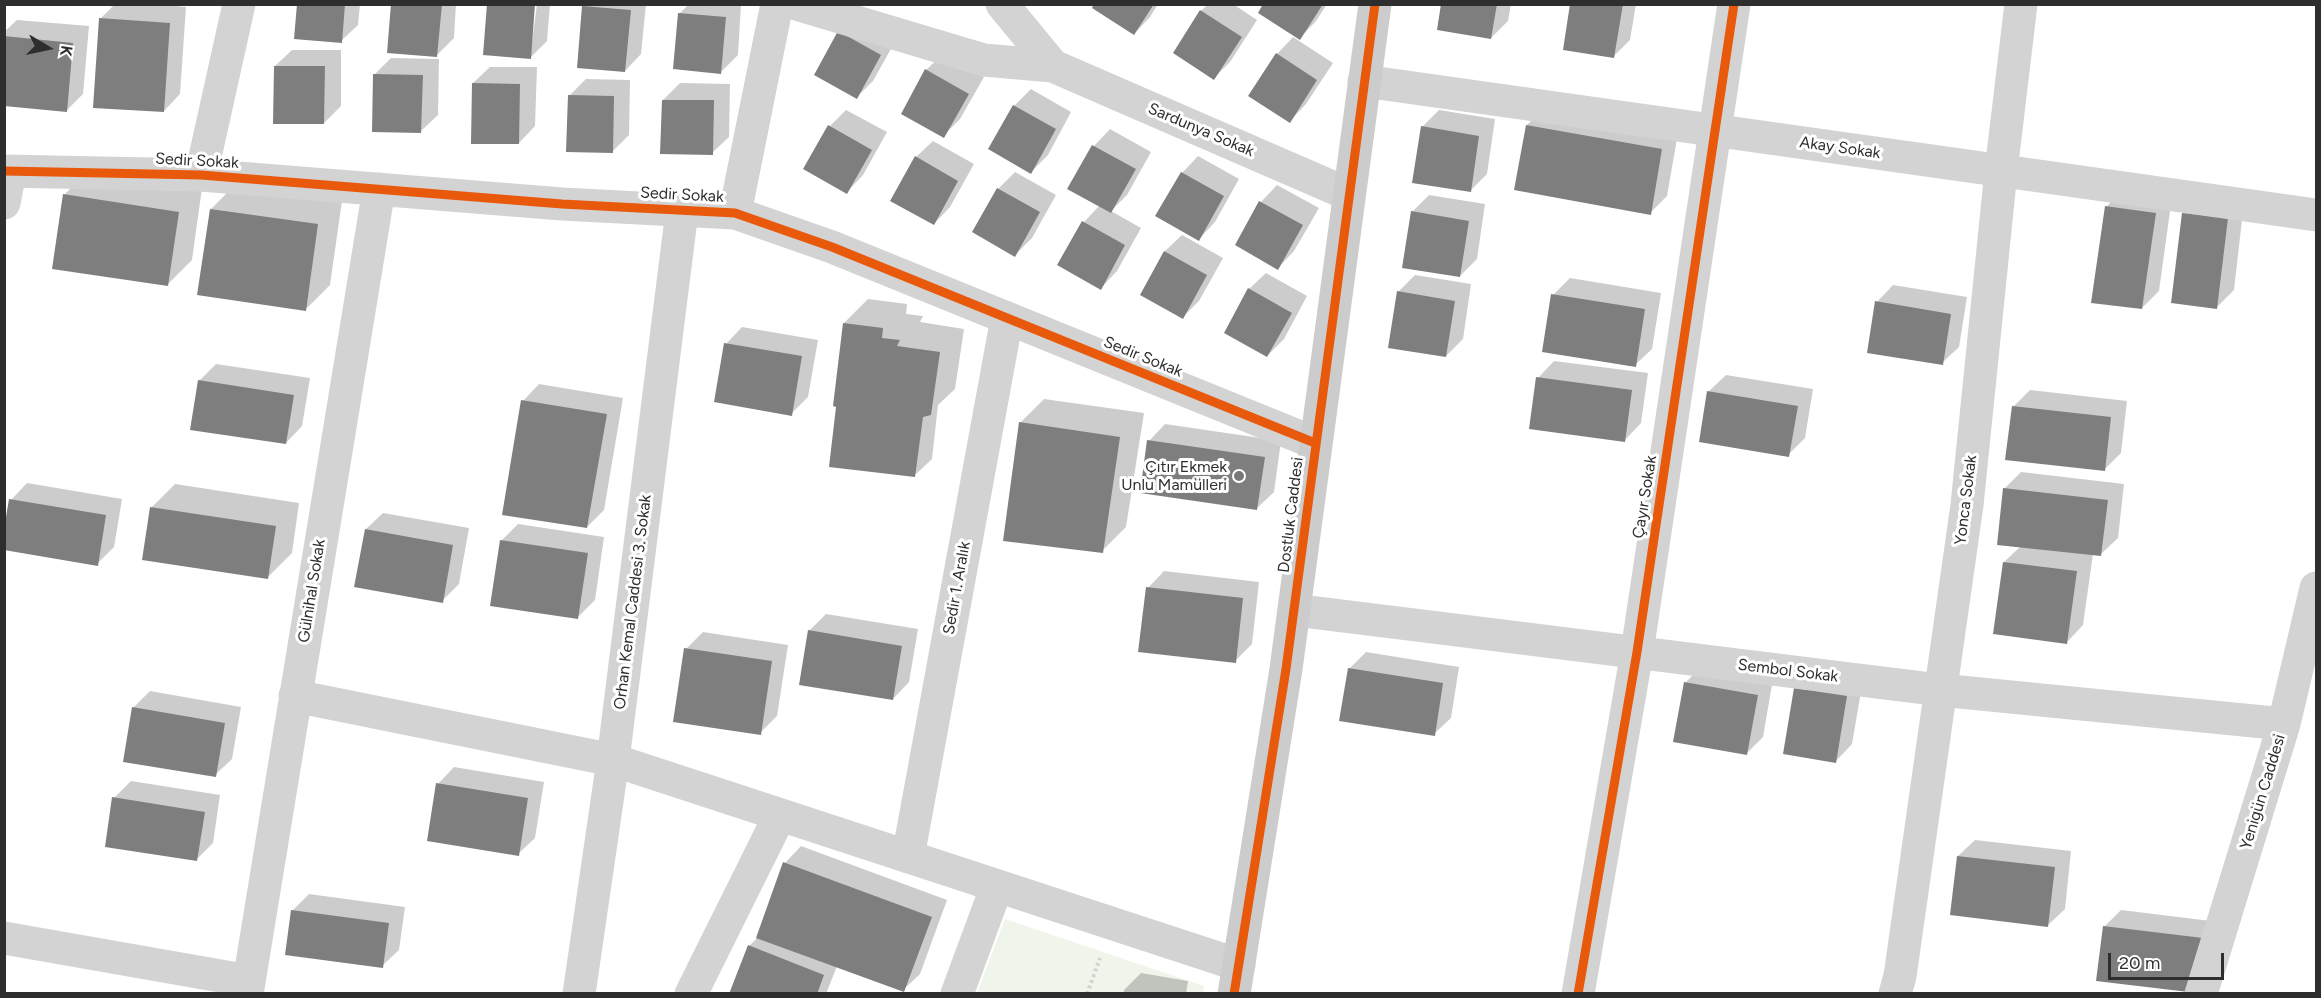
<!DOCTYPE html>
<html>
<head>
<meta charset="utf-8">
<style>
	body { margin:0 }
	#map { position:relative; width:2321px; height:998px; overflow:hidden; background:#fff; font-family:Figtree,sans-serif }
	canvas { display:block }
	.frame { position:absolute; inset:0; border:6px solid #2e2e2e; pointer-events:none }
	.north { position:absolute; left:18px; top:18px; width:60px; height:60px; -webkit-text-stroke:4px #fff; paint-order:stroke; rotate:99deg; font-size:16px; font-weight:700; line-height:24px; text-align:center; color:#2e2e2e }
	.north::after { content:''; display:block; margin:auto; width:21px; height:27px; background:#2e2e2e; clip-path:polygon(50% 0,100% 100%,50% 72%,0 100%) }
	.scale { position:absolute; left:2108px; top:953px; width:116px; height:27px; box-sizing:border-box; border:3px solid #2e2e2e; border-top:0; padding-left:8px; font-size:18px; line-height:21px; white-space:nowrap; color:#2e2e2e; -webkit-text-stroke:4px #fff; paint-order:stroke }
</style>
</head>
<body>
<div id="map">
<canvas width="2321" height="998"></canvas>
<div class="frame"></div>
<div class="north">K</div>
<div class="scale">20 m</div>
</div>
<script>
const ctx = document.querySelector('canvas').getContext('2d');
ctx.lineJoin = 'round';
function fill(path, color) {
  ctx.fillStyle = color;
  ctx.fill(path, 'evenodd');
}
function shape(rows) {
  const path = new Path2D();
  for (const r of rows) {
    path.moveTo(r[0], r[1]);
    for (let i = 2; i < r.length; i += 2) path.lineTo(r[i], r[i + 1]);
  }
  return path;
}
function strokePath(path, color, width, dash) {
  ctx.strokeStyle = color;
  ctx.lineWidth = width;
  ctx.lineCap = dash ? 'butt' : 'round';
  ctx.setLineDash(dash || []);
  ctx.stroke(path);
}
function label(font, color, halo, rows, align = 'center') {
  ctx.font = font + ' Figtree,sans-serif';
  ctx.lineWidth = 6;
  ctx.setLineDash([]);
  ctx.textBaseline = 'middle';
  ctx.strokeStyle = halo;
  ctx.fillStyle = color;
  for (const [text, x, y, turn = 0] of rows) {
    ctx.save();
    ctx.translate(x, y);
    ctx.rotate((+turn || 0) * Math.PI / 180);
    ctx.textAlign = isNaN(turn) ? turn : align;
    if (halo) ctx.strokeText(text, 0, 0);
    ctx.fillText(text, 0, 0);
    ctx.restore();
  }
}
const green = shape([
	[1005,919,1204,986,1203,993,977,993]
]);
const shadow = shape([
	[115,4,177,4,175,6,186,7,180,94,164,111,100,19],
	[298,4,360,4,358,25,341,41],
	[392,4,456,4,454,38,437,55],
	[537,4,550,4,547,41,530,58],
	[585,4,646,4,641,54,625,71,583,7],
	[689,4,741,4,738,55,721,72,679,14],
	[1096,4,1158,4,1150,17,1134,34],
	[1208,4,1233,4,1257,20,1230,62,1214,78,1201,11],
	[1265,4,1327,4,1316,21,1300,38],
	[1443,4,1511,4,1508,21,1491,38],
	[1571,4,1636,4,1630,40,1614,56],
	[17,20,89,26,83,94,66,111,4,105,4,32],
	[839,31,897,38,873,81,856,98],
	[1293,37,1333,63,1306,104,1290,121,1277,54],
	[292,50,341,50,341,106,324,123,275,66],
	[943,54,984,77,960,119,943,136,926,70],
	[391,58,439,59,438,115,421,131,374,75],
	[490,67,537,67,535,126,519,143,473,83],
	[586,79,630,80,629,135,612,152,569,96],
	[680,83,730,84,729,137,712,153,663,100],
	[1031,89,1071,112,1048,155,1031,172,1014,106],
	[1544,109,1678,133,1667,196,1650,213,1527,125],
	[846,110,887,132,863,175,847,192,830,126],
	[1439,110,1495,119,1487,174,1470,191,1422,127],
	[1110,129,1151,152,1127,195,1111,211,1141,228,1117,271,1101,288,1059,265,1084,222,1100,205,1069,188,1094,146],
	[933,141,974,164,950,207,934,224,916,157],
	[1198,156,1239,179,1215,222,1199,239,1182,173],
	[88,171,202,188,192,260,167,285,64,195],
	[1015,172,1056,195,1032,238,1015,255,998,189],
	[235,185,342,201,330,285,306,309,211,209],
	[1277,185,1319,208,1294,251,1278,268,1261,202],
	[2123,190,2172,197,2159,291,2142,308,2106,207],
	[1429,195,1485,204,1477,259,1460,276,1412,212],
	[2200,197,2244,202,2234,290,2217,307,2183,213],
	[1182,235,1223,258,1199,301,1182,318,1142,294,1165,251],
	[1266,273,1307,296,1284,339,1267,356,1249,289],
	[1415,275,1471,284,1463,339,1446,356,1398,292],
	[1570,278,1661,293,1652,349,1635,365,1553,295],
	[1893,285,1967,297,1959,347,1942,363,1877,302],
	[868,299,907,304,906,314,923,316,920,322,964,329,955,389,938,405,932,459,915,475,844,323],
	[742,327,818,340,808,397,791,414,726,344],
	[1554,361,1648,373,1641,423,1625,440,1538,378],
	[216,364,310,378,302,426,286,443,199,381],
	[1726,375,1813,389,1805,438,1788,455,1709,391],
	[539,384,623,398,604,510,587,527,523,401],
	[2030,390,2127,401,2121,453,2104,470,2013,407],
	[1044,399,1144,413,1126,527,1102,551,1020,423],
	[1165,424,1281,441,1274,492,1257,508,1149,441],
	[2021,472,2124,484,2118,538,2101,554,2093,554,2083,625,2067,642,2004,562,2021,546,2004,489],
	[27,483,122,499,114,547,97,564,11,500],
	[175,484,299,503,292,553,268,577,151,508],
	[383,513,469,528,459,584,442,601,366,529],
	[518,524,604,537,595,600,578,617,501,541],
	[1164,571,1259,582,1252,644,1235,661,1148,588],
	[826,614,918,629,909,682,893,699,809,631],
	[703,632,788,645,777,716,760,733,686,649],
	[1366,652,1459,667,1451,718,1434,734,1349,669],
	[1702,666,1773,679,1763,737,1746,754,1675,741,1686,682],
	[1812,672,1863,680,1852,744,1836,761,1785,753],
	[150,691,241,707,232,759,215,775,133,708],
	[454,767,544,782,535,838,518,854,438,784],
	[131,781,220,795,213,843,196,860,114,798],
	[1975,840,2071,851,2065,909,2048,925,1958,856],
	[801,846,947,900,920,974,903,990,837,966,826,994,730,994,749,946,758,937,785,863],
	[309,894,405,907,399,950,382,966,292,911],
	[2121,910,2219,922,2213,975,2104,927],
	[1141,973,1188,981,1186,994,1124,994,1124,990]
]);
const building = shape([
	[297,4,345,4,342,43,294,39],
	[391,4,442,4,437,57,387,53],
	[487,4,535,4,531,59,483,55],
	[1094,4,1154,4,1134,35,1092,8],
	[1263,4,1323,4,1300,40,1258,13],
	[1441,4,1497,4,1491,39,1437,30],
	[1570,4,1623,4,1614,58,1563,50],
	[582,6,631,10,625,72,577,68],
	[1200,10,1242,37,1214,80,1173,53],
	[678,13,726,17,721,74,673,69],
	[99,18,170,23,164,112,93,108],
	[838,31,881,55,857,99,814,75],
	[4,36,73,43,67,112,4,106],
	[1276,53,1317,80,1290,123,1248,96],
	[274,66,325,66,324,124,273,124],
	[925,69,969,94,944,138,901,114],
	[373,74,423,75,421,133,372,132],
	[472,83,520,84,519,144,471,144],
	[568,95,614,96,613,153,566,152],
	[662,100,714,100,713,155,660,154],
	[1013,105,1056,129,1031,174,988,149],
	[828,125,872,150,847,194,803,169],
	[1526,125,1662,149,1651,215,1514,190],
	[1421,126,1479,136,1471,192,1412,183],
	[1092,145,1136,169,1111,213,1067,189],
	[915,156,958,181,934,225,890,201],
	[1181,172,1224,196,1199,241,1155,216],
	[997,188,1040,212,1015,257,972,232],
	[63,194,179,212,168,286,52,269],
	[1259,201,1303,225,1278,270,1235,245],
	[2105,206,2156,213,2142,309,2091,303],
	[210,209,318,224,306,311,197,295],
	[1411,211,1469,221,1460,277,1402,268],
	[2182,213,2228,218,2217,309,2171,303],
	[1082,221,1125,245,1101,290,1057,265],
	[1164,251,1207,275,1183,319,1140,295],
	[1248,288,1292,313,1267,357,1224,333],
	[1397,291,1455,301,1446,357,1388,348],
	[1551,294,1645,309,1636,367,1542,352],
	[1875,301,1951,314,1943,365,1867,353],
	[843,323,883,328,882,338,900,340,897,346,940,352,931,415,923,417,915,477,829,467,836,407,833,406],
	[724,343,802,356,792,416,714,402],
	[1536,377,1632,390,1625,442,1529,429],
	[198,380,294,395,286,444,190,430],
	[1707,391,1798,406,1789,457,1699,442],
	[521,400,607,414,587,528,502,515],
	[2012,406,2111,417,2105,471,2005,460],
	[1019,422,1120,437,1103,553,1003,541],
	[1147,440,1265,457,1257,510,1140,493],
	[2003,488,2108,500,2101,556,1997,545],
	[9,499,106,515,98,566,4,550,4,529],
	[150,507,276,526,268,579,142,560],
	[365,529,453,545,443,603,354,587],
	[500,540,588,553,578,619,490,606],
	[2003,562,2077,571,2067,644,1993,634],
	[1146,587,1243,598,1236,663,1138,652],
	[808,630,902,646,893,700,799,685],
	[684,648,772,661,761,735,673,722],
	[1348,668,1443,683,1435,736,1339,721],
	[1684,682,1758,695,1747,755,1673,742],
	[1794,688,1847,696,1836,763,1783,754],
	[132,707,225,723,216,777,123,762],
	[436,783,528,798,519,856,427,841],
	[112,797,205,812,197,861,105,847],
	[1957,856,2055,867,2048,927,1950,915],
	[783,862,932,917,904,992,756,938],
	[291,910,389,923,383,968,285,955],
	[2103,926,2203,938,2197,993,2096,981],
	[748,945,824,975,817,994,729,994]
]);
const path = shape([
	[1087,994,1100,958]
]);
const street = shape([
	[796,4,984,60,1053,66,1348,194],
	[1002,4,1053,66],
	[1364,81,2316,215],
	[4,171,201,175,562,204,735,213,832,247,1315,443],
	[201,175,239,4],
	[4,203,10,172],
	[735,213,777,4],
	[1294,610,1940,690,2284,724],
	[295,696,613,760,1239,965],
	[908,857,1007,318],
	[4,938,249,981],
	[247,994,379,189],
	[579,994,613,760,682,211],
	[691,994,780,815],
	[957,994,997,886],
	[1578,994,1637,652,1734,4],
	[1895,994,1900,976,1967,505,2001,171,2021,4],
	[2201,994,2284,724,2316,588]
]);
const secondary = shape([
	[1234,994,1286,669,1375,4]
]);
const cycleway = shape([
	[4,171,201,175,562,204,735,213,832,247,1315,443],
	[1234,994,1286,669,1375,4],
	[1578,994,1637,652,1734,4]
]);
const markers = [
	[1239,476,6,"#777"]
];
const streetNames = [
	["Sardunya Sokak",1201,130,23],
	["Akay Sokak",1840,148,8],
	["Sedir Sokak",197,161,3],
	["Sedir Sokak",682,195,3],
	["Sedir Sokak",1143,357,22],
	["Çayır Sokak",1645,497,-81],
	["Yonca Sokak",1966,500,-83],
	["Dostluk Caddesi",1291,515,-83],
	["Sedir 1. Aralık",957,588,-80],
	["Gülnihal Sokak",312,591,-81],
	["Orhan Kemal Caddesi 3. Sokak",633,602,-83],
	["Sembol Sokak",1788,671,7],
	["Yenigün Caddesi",2263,792,-73]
];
const poiNames = [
	["Çıtır Ekmek",1227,467],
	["Unlu Mamülleri",1227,485]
];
fill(green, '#f0f5eb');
fill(shadow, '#0003');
fill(building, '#7e7e7e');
strokePath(path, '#d3d3d3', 4, [3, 3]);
strokePath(street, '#d3d3d3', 33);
strokePath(secondary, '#ccc', 33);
strokePath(cycleway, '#e8590c', 9);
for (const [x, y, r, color] of markers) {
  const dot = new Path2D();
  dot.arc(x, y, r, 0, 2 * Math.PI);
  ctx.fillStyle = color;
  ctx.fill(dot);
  strokePath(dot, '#fff', 2);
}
label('16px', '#2e2e2e', '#fff', streetNames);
label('16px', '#2e2e2e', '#fff', poiNames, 'right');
</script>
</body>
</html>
